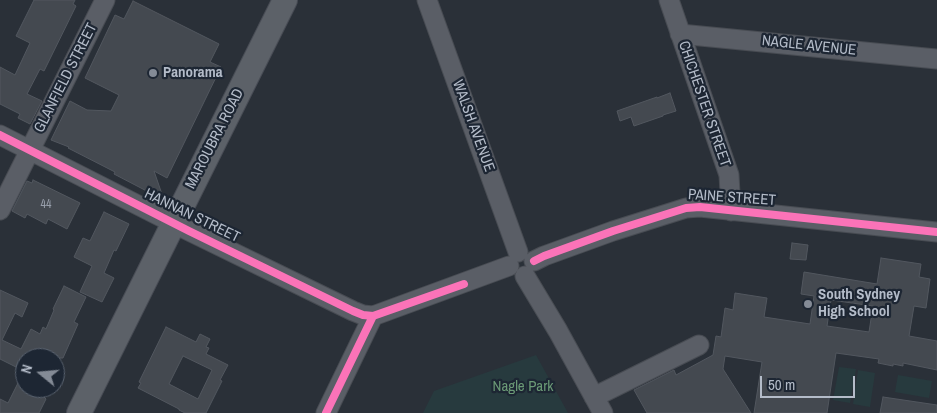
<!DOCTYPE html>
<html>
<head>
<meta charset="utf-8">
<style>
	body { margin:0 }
	#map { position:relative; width:937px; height:413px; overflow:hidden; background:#2a3038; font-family:"Archivo Narrow",sans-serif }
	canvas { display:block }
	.north { position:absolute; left:15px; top:348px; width:50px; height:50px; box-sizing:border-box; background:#1d2633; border:1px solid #59626f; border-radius:50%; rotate:287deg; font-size:14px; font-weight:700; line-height:20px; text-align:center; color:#b4bcc9 }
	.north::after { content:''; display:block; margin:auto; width:18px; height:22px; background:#848b96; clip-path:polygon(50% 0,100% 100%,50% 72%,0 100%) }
	.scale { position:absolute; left:760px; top:376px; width:95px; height:22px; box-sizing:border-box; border:2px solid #b4bcc9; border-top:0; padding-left:6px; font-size:15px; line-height:18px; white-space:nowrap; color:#b4bcc9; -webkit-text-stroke:4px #1d2633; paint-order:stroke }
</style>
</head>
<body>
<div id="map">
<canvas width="937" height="413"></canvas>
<div class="north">N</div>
<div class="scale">50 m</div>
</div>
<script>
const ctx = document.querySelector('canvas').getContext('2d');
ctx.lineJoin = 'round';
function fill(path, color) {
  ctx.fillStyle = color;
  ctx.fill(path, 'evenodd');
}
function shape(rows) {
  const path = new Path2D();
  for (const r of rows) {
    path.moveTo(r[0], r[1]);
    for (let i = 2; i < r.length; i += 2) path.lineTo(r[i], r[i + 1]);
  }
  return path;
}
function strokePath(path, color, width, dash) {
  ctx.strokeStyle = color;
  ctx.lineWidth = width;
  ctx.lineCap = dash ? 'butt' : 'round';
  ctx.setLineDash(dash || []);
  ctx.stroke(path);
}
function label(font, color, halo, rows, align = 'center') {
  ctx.font = font + ' "Archivo Narrow",sans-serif';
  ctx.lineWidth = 4.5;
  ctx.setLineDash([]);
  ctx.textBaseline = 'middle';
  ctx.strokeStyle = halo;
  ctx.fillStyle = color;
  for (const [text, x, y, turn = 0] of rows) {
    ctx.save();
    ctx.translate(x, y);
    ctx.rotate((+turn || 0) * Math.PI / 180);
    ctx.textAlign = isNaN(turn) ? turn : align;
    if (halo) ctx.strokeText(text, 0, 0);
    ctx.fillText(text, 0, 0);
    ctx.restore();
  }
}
const green = shape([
	[536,355,568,413,423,413,434,391],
	[839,367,856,369,850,403,833,400],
	[858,370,875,373,870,407,853,404],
	[898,375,932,381,929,398,895,392]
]);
const building = shape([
	[34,0,75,0,73,4,76,6,44,71,40,69,27,94,42,101,30,124,18,118,20,114,0,104,0,67,15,75,30,43,16,36,34,0],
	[133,1,219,44,210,62,221,67,167,178,154,171,164,200,114,174,115,172,68,148,69,147,51,140,70,101,87,110,111,111,119,95,85,78,115,15,124,19,133,1],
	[670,93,676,111,663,115,663,116,634,126,631,117,620,121,617,111,657,97,657,98,670,93],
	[33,180,80,203,67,229,48,219,46,224,27,214,25,218,12,211,27,181,32,183,33,180],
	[104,212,129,224,116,251,114,250,104,273,114,278,102,302,80,292,92,266,74,257,83,238,90,241,104,212],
	[792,243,808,245,806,260,790,259,792,243],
	[881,258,921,264,919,277,930,279,926,308,914,306,909,336,937,341,937,370,903,363,903,366,893,364,893,366,878,363,879,359,836,353,827,413,754,413,762,362,725,356,723,369,751,413,647,413,634,390,674,370,676,375,713,355,716,336,721,337,725,308,733,310,735,293,767,298,764,317,810,324,814,296,801,294,804,272,877,284,881,258],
	[831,300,873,306,869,332,827,326,831,300],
	[64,286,86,297,74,322,78,324,63,358,25,358,25,388,41,388,47,391,44,397,46,399,39,413,0,413,0,399,8,403,24,371,0,359,0,290,28,303,22,317,15,313,2,340,21,349,31,329,40,334,43,327,46,329,54,310,53,309,64,286],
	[166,327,196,342,200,334,210,339,206,347,209,348,206,354,228,365,220,380,222,381,206,413,185,413,179,410,179,409,138,388,141,383,139,382,166,327],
	[183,356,212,370,198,399,169,384,183,356],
	[883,397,937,405,937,413,880,413,883,397]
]);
const minor = shape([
	[427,0,518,252],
	[669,0,729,175,731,211],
	[680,34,937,59],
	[0,135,189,231,353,311,363,315,373,316],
	[0,210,105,0],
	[534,261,544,256,613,231,686,208,700,207,937,232],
	[525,276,558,331,603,413],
	[594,397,699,345],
	[326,413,373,316,509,266]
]);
const major = shape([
	[79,413,285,0]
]);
const cycleway = shape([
	[0,135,189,231,353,311,363,315,373,316],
	[534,261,544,256,613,231,686,208,700,207,937,232],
	[326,413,373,316,464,284]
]);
const markers = [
	[153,73,5,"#848b96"],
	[808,304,5,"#848b96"]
];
const numberNames = [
	["44",46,205]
];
const streetNames = [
	["NAGLE AVENUE",809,46,6],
	["GLANFIELD STREET",66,78,-63],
	["CHICHESTER STREET",704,104,71],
	["WALSH AVENUE",473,126,70],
	["MAROUBRA ROAD",215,139,-63],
	["PAINE STREET",732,198,4],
	["HANNAN STREET",192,216,26]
];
const poiNames = [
	["Panorama",163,73],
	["South Sydney",818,295],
	["High School",818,312]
];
const parkNames = [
	["Nagle Park",523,387]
];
fill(green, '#273a3e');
fill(building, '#444950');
strokePath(building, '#52575f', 1);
strokePath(minor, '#484c53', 21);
strokePath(major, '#484c55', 26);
strokePath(minor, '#5a5e66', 19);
strokePath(major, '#5c6168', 24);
strokePath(cycleway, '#fb73b8', 8);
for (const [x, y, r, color] of markers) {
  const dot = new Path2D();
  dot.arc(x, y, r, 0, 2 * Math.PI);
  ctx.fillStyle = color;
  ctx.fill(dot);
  strokePath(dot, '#1d2633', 2);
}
label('12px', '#989fab', null, numberNames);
label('15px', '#b4bcc9', '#1d2633', streetNames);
label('bold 15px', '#b4bcc9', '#1d2633', poiNames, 'left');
label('15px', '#6b9a76', '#1d2633', parkNames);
</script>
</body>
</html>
